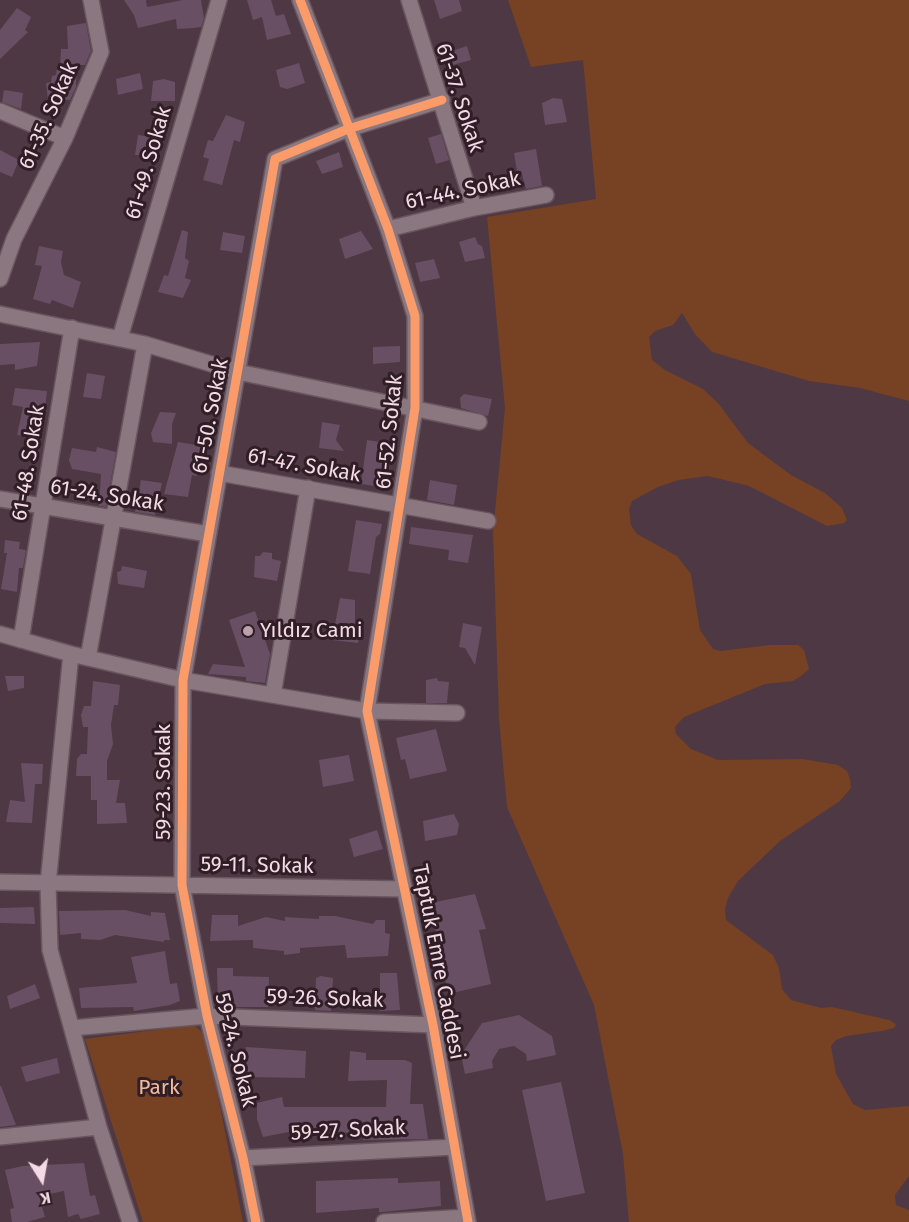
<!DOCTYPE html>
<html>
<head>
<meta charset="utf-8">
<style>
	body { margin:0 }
	#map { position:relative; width:909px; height:1222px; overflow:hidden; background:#4e3843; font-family:"Fira Sans",sans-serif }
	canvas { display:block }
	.north { position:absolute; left:12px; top:1150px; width:60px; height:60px; -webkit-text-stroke:4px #301e27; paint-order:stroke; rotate:169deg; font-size:16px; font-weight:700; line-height:24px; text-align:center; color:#f4dae5 }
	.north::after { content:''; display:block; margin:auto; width:21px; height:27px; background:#f4dae5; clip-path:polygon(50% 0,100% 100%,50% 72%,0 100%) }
</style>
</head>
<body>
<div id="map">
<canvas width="909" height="1222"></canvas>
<div class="north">K</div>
</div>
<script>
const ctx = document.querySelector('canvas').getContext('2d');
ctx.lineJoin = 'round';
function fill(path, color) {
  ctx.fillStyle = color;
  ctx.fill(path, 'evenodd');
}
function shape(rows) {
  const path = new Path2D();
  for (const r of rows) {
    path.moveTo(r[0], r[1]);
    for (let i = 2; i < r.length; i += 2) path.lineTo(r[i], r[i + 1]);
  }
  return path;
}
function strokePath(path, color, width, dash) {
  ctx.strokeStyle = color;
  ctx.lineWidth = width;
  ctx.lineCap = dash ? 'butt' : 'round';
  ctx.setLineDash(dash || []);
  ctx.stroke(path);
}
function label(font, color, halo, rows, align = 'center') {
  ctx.font = font + ' "Fira Sans",sans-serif';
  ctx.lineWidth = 6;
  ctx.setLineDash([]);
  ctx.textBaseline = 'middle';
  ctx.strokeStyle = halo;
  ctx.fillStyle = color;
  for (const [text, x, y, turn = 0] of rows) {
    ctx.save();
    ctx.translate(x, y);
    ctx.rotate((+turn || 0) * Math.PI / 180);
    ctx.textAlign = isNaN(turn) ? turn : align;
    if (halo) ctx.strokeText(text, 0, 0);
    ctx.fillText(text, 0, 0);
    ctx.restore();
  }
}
const green = shape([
	[508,0,909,0,909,401,860,388,809,381,712,352,695,334,682,313,673,325,655,331,649,337,652,360,665,370,703,389,718,403,748,443,791,475,825,493,842,508,847,520,844,523,827,526,749,486,708,476,679,480,658,487,632,501,629,509,631,525,637,534,677,556,691,574,700,630,713,649,720,651,770,645,798,645,804,650,809,669,801,676,793,681,765,684,684,717,675,727,676,734,691,749,718,760,802,759,838,765,847,771,850,779,851,788,840,801,780,841,738,881,728,898,725,909,726,920,773,955,779,968,782,989,791,1000,821,1008,832,1007,889,1020,896,1024,894,1028,882,1031,846,1036,836,1040,831,1046,836,1074,853,1104,865,1110,909,1106,909,1176,895,1195,896,1205,909,1210,909,1222,629,1222,623,1154,594,1005,507,807,499,719,493,532,505,408,487,217,596,199,583,60,531,67],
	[194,1025,206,1036,243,1222,143,1222,85,1039]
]);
const building = shape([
	[124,0,146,0,147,7,183,0,201,0,204,18,201,27,194,28,177,29,176,19,138,28,134,15],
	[247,0,271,0,276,16,284,14,291,34,267,40,262,17,253,20],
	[434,0,459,0,462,11,440,19],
	[17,8,31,17,25,30,28,32,0,59,0,30],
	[86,23,91,51,85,65,77,65,76,87,70,100,48,100,46,83,51,82,52,76,56,75,57,68,60,68,61,49,68,49,67,26],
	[467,46,471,60,449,66,446,53],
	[299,63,305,83,287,89,280,87,276,70],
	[140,73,143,89,118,95,116,79],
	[164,79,175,82,175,101,151,101,153,81],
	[4,90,23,93,21,109,2,102],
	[553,98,562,99,567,122,545,125,542,103],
	[226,115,245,122,240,142,234,140,222,185,203,180,209,159,203,157,208,140,213,141],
	[441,134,449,160,436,164,428,138],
	[138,135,160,138,158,156,135,155],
	[536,149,542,186,526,189,521,171,517,172,514,153],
	[0,150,19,160,12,177,0,172],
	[339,152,343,167,322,174,316,161],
	[182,230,188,232,185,258,189,261,185,278,191,280,183,298,158,292,164,275,168,276],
	[361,231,373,249,345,259,339,239],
	[223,232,245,236,242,253,220,250],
	[475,237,478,244,482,246,485,258,465,262,459,242],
	[39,246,63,251,61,262,64,275,81,282,73,308,52,300,50,304,33,299,42,266,35,265],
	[434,259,440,278,420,282,415,263],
	[40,342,37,366,15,370,15,364,0,365,0,344],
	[400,346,400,362,373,364,373,347],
	[87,373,105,376,101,399,83,397],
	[15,388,47,391,45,409,40,408,35,438,17,435,23,407,12,405],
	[464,394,492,399,488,416,461,408,460,398],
	[160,412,176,413,172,424,172,444,153,442,151,433],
	[322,422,340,425,336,440,344,451,319,448],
	[367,440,393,444,387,488,361,484],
	[178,442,202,446,197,476,192,475,188,497,164,494],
	[97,447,116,452,106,507,99,506,101,474,72,469,69,460,72,448,96,452],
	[141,480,162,483,155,515,135,512],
	[430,480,457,485,454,505,427,500],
	[356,520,382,524,380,534,376,537,370,574,348,571],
	[411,527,473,535,468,563,448,560,449,550,409,544],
	[5,540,20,542,19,549,26,550,23,568,19,568,17,592,1,589,7,553,4,553],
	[263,552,272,553,272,559,281,561,277,581,254,577,255,556,260,556],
	[122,566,147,571,144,588,118,584,117,572,121,571],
	[340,598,355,600,355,624,361,625,358,643,332,640],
	[255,611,270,654,265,683,246,681,246,677,208,674,213,664,245,667,229,620],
	[463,623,482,627,475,665,465,648,459,647],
	[5,676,24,676,24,688,8,691],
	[437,678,438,681,449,682,447,703,426,703,426,680],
	[93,681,120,685,118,705,114,705,111,725,113,744,107,761,107,780,120,780,116,803,125,803,127,823,97,824,97,800,91,800,91,776,76,776,77,759,81,754,87,754,88,727,83,727,81,715,84,706,91,706],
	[436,729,447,771,410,779,405,759,401,760,396,738],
	[349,755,354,781,323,787,319,760],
	[21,763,43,764,42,784,35,784,32,823,6,822,10,800,25,802],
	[454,814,459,824,457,835,425,841,423,821],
	[377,830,383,849,354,857,349,839],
	[475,894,486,929,479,930,491,984,448,994,430,903],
	[34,907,35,924,0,923,0,908],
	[125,910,151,916,151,912,165,913,170,940,164,940,164,942,115,935,100,940,81,939,81,933,60,935,59,911],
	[212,915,238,915,238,926,266,917,285,921,285,917,319,919,319,916,335,916,373,924,376,920,385,920,385,933,390,934,388,956,347,958,345,945,300,948,300,953,284,955,284,951,253,948,253,940,210,941],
	[165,951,170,984,177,983,180,1001,170,1005,134,1011,133,1007,81,1008,79,988,137,983,131,957],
	[217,968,233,968,233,976,269,977,268,1007,218,1007],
	[380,973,397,973,400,1010,380,1011],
	[321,976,333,978,331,1011,315,1010,316,978],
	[35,984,40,998,10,1009,7,996],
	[519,1015,552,1036,556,1055,527,1061,526,1054,514,1046,499,1049,492,1061,493,1068,465,1074,461,1055,482,1023],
	[246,1047,306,1051,305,1078,246,1077],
	[350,1051,366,1053,366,1060,405,1060,412,1063,410,1104,423,1104,428,1139,363,1140,363,1132,299,1134,299,1130,263,1137,257,1119,257,1103,282,1097,284,1107,386,1107,387,1080,348,1081],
	[57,1058,60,1073,26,1082,21,1067],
	[561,1082,585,1193,546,1201,522,1090],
	[0,1086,1,1086,16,1125,0,1127],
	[84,1163,90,1196,95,1195,100,1214,81,1219,78,1214,68,1217,64,1191,39,1196,45,1217,27,1222,12,1222,10,1209,14,1208,5,1170,23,1166],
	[398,1178,398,1183,440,1181,441,1206,383,1212,379,1212,379,1208,316,1213,316,1181]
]);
const street = shape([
	[300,0,388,229,415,316,415,408,367,711,433,1025,468,1222],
	[409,0,474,208],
	[0,111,65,138],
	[388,229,474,208,546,195],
	[0,279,14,239,65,138,101,52,91,0],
	[0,314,145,344,238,372,479,422],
	[120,338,219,0],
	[219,473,488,521],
	[0,499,208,534],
	[0,634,71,654,183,680,367,711,457,713],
	[21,640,72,328],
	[71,654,48,884,50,950,99,1127,130,1222],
	[88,658,145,344],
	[273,695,308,488],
	[0,882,405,889],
	[72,1028,207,1016,433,1025],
	[0,1137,99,1127],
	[243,1158,455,1147],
	[256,1222,243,1158,207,1016,182,885,183,680,275,159,348,129,442,100],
	[384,1222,467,1217]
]);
const cycleway = shape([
	[300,0,388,229,415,316,415,408,367,711,433,1025,468,1222],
	[256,1222,243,1158,207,1016,182,885,183,680,275,159,348,129,442,100]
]);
const markers = [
	[248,631,6,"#baa1ac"]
];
const streetNames = [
	["61-37. Sokak",459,98,72],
	["61-35. Sokak",49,116,-66],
	["61-49. Sokak",149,163,-74],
	["61-44. Sokak",463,191,-12],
	["61-50. Sokak",211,416,-79],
	["61-52. Sokak",390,432,-84],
	["61-48. Sokak",29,463,-81],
	["61-47. Sokak",304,466,10],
	["61-24. Sokak",107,496,9],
	["59-23. Sokak",164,782,-90],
	["59-11. Sokak",257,866,1],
	["Taptuk Emre Caddesi",438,962,79],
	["59-26. Sokak",325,999,2],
	["59-24. Sokak",235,1050,76],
	["59-27. Sokak",348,1131,-3]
];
const poiNames = [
	["Yıldız Cami",260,631]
];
const parkNames = [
	["Park",159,1088]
];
fill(green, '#774124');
fill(building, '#694f63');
strokePath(street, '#68555e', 18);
strokePath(street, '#8a777f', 15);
strokePath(cycleway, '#fa9b69', 9);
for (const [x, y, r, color] of markers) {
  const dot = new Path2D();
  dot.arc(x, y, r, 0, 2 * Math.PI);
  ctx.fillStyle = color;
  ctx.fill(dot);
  strokePath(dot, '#301e27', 2);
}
label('21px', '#f4dae5', '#301e27', streetNames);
label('21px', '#f4dae5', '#301e27', poiNames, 'left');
label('21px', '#efb99d', '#301e27', parkNames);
</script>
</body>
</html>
